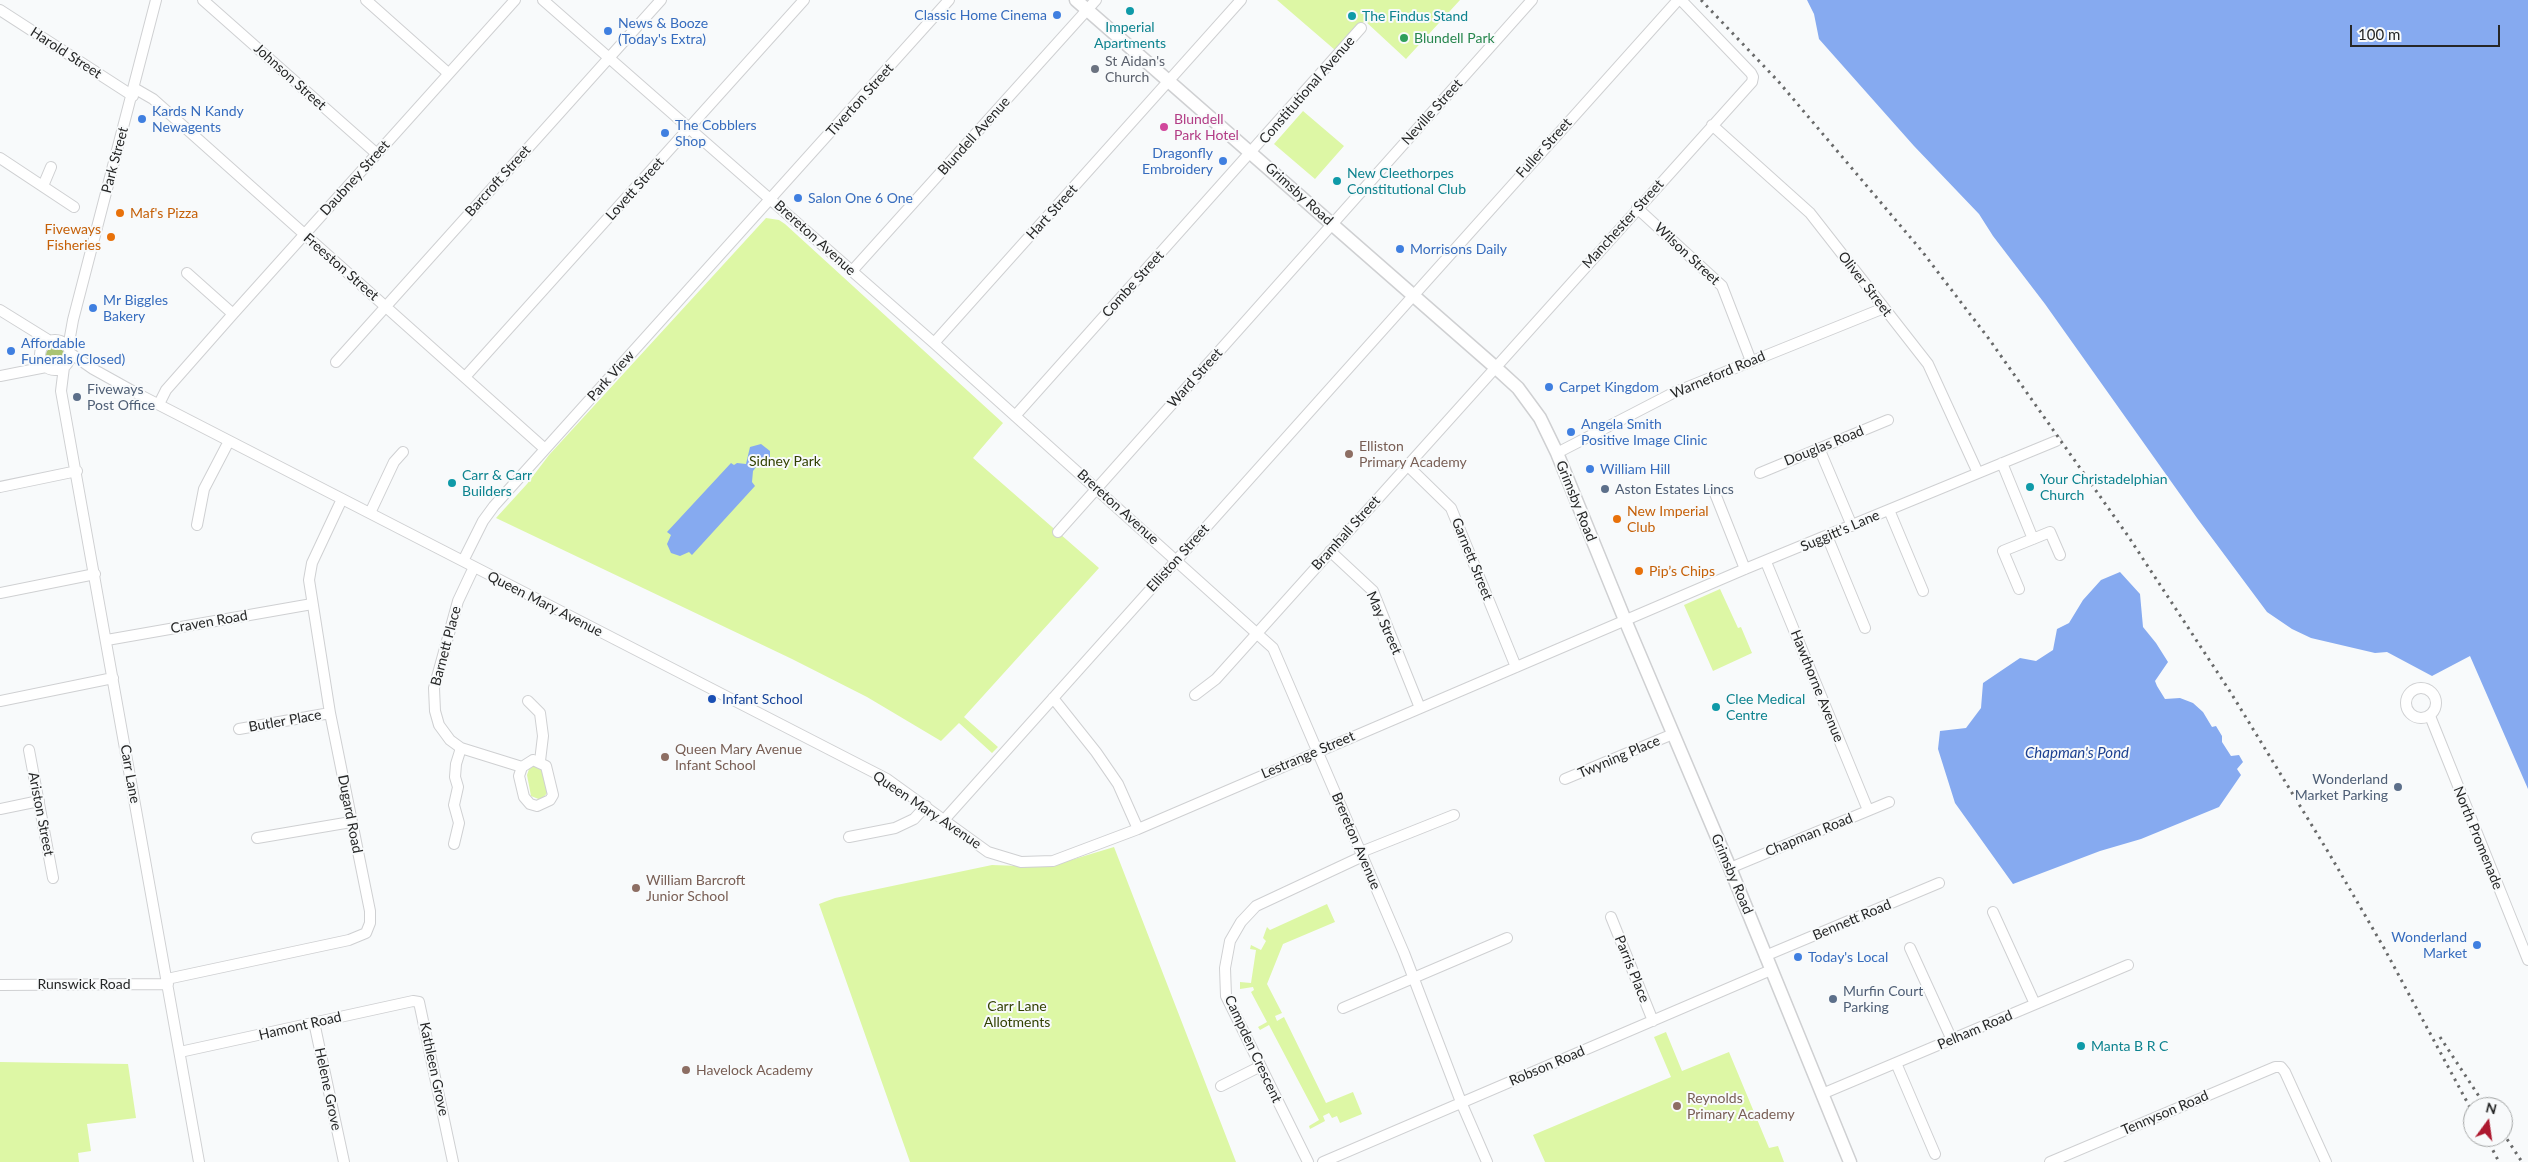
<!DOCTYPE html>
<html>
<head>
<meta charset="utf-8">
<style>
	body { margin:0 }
	#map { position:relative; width:2528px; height:1162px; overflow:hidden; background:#f8fafb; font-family:Lato,sans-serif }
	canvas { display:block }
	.north { position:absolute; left:2463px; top:1097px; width:50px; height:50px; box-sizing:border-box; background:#f8fafb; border:1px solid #a4a6a6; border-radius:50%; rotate:14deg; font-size:14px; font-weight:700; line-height:20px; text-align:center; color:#262727 }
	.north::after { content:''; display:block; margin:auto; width:18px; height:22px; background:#ad192f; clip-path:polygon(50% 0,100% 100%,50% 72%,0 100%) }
	.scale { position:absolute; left:2350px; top:25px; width:150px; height:22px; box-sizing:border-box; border:2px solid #262727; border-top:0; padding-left:6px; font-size:15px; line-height:18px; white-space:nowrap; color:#262727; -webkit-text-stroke:4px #f8fafb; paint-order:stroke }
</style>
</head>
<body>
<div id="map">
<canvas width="2528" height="1162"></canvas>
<div class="north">N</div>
<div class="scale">100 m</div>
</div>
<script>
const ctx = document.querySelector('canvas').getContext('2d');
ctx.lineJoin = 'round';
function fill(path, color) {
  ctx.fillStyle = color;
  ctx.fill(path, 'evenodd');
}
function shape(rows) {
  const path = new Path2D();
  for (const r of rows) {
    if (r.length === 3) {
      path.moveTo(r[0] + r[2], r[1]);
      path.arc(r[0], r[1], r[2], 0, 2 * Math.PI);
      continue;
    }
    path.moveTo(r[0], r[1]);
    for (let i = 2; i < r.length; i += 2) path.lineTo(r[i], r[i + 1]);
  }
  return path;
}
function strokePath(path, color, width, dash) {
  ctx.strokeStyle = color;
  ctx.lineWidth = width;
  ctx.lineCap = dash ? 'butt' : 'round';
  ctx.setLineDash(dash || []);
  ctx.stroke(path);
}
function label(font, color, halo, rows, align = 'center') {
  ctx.font = font + ' Lato,sans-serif';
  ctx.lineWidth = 4;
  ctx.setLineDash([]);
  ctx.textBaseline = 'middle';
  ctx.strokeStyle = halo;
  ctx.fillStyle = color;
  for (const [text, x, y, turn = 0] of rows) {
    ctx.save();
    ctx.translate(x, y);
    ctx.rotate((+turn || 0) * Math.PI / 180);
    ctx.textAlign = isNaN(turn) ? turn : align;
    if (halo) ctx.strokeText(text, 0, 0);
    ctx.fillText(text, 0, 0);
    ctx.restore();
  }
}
const green = shape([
	[1277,0,1460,0,1406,59,1365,21,1335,50],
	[1303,111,1344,146,1315,179,1274,144],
	[766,218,779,220,785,224,1003,423,973,458,1099,568,964,717,998,747,992,753,959,723,941,741,867,697,792,659,496,518,527,484,549,455],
	[1720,589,1738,628,1741,627,1752,653,1713,671,1684,605],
	[534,766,540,768,543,773,548,792,541,800,531,796,527,775,529,769],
	[1114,847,1236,1162,910,1162,819,904,835,898,992,865,1048,867],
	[1327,904,1335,922,1283,944,1267,984,1282,1013,1275,1016,1277,1021,1284,1017,1326,1103,1353,1092,1362,1114,1340,1123,1337,1116,1332,1118,1329,1113,1323,1116,1325,1121,1310,1129,1309,1126,1319,1120,1269,1025,1260,1030,1258,1027,1267,1022,1251,992,1254,990,1253,987,1240,989,1240,982,1251,983,1256,950,1250,949,1251,945,1261,950,1266,941,1263,938,1267,927,1270,930],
	[1666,1032,1682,1071,1729,1052,1769,1148,1778,1146,1784,1162,1545,1162,1533,1135,1671,1077,1654,1037],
	[0,1062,128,1064,136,1118,87,1124,91,1151,78,1153,79,1162,0,1162]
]);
const forest = shape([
	[55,355,9]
]);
const water = shape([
	[1807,0,2528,0,2528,789,2470,656,2432,676,2387,652,2375,653,2311,638,2292,629,2267,612,2197,518,2045,304,1993,236,1979,214,1914,146,1819,39,1814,14],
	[761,444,770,451,770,458,766,465,756,467,753,471,752,482,755,486,692,555,689,552,680,556,671,553,667,544,671,535,667,532,731,463,734,465,737,463,746,464,750,447],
	[2120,572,2140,594,2143,627,2156,643,2168,662,2155,681,2157,686,2165,699,2180,698,2193,703,2203,712,2212,727,2216,726,2222,736,2222,742,2231,756,2239,755,2243,762,2237,769,2241,775,2219,807,2141,839,2100,851,2013,884,1955,803,1938,749,1940,731,1966,728,1981,708,1983,683,2020,658,2036,661,2053,650,2057,629,2069,623,2083,600,2101,580]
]);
const minor = shape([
	[203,0,377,154],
	[366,0,448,73],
	[543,0,934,343,1273,648,1404,953,1461,1102,1487,1162],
	[0,10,133,96],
	[134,88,153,99,545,449],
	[1712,125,1810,213,1928,364,1978,473],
	[0,158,74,207],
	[43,186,51,167],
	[1637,208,1722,286,1751,361],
	[852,271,1096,0],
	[187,273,233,314],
	[0,310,50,341],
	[55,355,15],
	[934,343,1241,0],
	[68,348,73,320,156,0],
	[70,353,93,369,138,394,887,779,988,852,1021,862,1053,861,1138,829,1745,569,2056,441],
	[336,362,661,0],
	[64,367,61,391,199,1162],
	[0,376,46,367],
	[465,377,804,0],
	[159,404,166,390,233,314,515,0],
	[1015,416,1361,28],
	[1819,448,1852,526],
	[1557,453,1673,393,1884,308],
	[2002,463,2033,539],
	[1408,466,1451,508,1516,667],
	[1760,473,1888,420],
	[0,487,77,471],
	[1714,491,1745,569],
	[1889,510,1923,591],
	[370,513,394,462,403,452],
	[197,525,204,489,229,441],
	[1058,532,1532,0],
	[1827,536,1865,628],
	[1330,551,1373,591,1420,708],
	[463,561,483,521,494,506,949,0],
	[1766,562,1868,810],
	[474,567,458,601,434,688,435,711,439,725,450,740,461,748,522,767],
	[2019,589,2003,551,2050,532,2060,555],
	[0,593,95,574],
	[107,640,312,604],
	[2421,703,15],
	[1195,695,1216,679,1752,82,1753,77,1751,73,1681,0],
	[1053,698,1096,752,1118,784,1138,829],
	[0,701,113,678],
	[528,701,540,713,543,736,540,761],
	[2430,716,2528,960],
	[239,729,330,713],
	[29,750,53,878],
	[533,760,546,766,553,795,550,800,537,806,530,804,524,797,519,776,522,767,533,760],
	[1565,779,1673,734],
	[0,809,39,801],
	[944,820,1678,0],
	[849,837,895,828,914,819,926,806],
	[257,838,351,822],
	[454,844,459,823,454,805,458,787,455,777,456,764,461,748],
	[1361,852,1454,815],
	[1730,868,1889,802],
	[1993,912,2035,1004],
	[1611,917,1653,1021],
	[1910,948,1952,1040],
	[1765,956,1939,883],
	[167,979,349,940,366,933,370,923,370,911,330,713,309,580,312,563,342,499],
	[0,985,168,984],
	[1343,1008,1507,938],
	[314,1022,344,1162],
	[180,1052,413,1001,419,1002,453,1162],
	[1896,1063,1935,1154],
	[1221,1086,1259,1067],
	[1822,1094,2128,965],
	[1308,1162,1226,996,1225,968,1230,941,1241,922,1256,906,1363,856],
	[1323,1162,1771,970],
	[2050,1162,2275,1067,2281,1067,2285,1072,2326,1162]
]);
const major = shape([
	[1076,0,1495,367,1518,388,1540,418,1557,453,1625,620,1730,868,1850,1162]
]);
const rail = shape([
	[1701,0,1778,81,1921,250,1989,339,2128,536,2231,693,2330,855,2384,948,2473,1113],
	[2440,1037,2486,1107],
	[2503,1133,2522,1162],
	[2486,1137,2499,1162]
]);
const markers = [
	[1130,11,5,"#0f9aa8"],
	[1057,15,5,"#3f7fe0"],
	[1352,16,5,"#0f9aa8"],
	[608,31,5,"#3f7fe0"],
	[1404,38,5,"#2e9e5b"],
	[1095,69,5,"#6b7280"],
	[142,119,5,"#3f7fe0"],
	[1164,127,5,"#d1479c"],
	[665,133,5,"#3f7fe0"],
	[1223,161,5,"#3f7fe0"],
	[1337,181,5,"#0f9aa8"],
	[798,198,5,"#3f7fe0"],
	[120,213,5,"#e8710a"],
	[111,237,5,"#e8710a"],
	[1400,249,5,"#3f7fe0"],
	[93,308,5,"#3f7fe0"],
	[11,351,5,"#3f7fe0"],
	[1549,387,5,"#3f7fe0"],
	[77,397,5,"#5c6f8a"],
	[1571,432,5,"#3f7fe0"],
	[1349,454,5,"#8d6e63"],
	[1590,469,5,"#3f7fe0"],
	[452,483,5,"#0f9aa8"],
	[2030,487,5,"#0f9aa8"],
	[1605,489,5,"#5c6f8a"],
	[1617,519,5,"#e8710a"],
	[1639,571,5,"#e8710a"],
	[712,699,5,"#1a4fb4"],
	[1716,707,5,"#0f9aa8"],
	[665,757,5,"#8d6e63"],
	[2398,787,5,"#5c6f8a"],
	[636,888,5,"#8d6e63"],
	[2477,945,5,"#3f7fe0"],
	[1798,957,5,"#3f7fe0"],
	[1833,999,5,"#5c6f8a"],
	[2081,1046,5,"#0f9aa8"],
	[686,1070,5,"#8d6e63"],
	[1677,1106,5,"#8d6e63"]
];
const shopNames = [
	["Classic Home Cinema",1047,15,"right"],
	["News & Booze",618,23],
	["(Today's Extra)",618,39],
	["Kards N Kandy",152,111],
	["Newagents",152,127],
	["The Cobblers",675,125],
	["Shop",675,141],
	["Dragonfly",1213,153,"right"],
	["Embroidery",1213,169,"right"],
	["Salon One 6 One",808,198],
	["Morrisons Daily",1410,249],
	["Mr Biggles",103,300],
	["Bakery",103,316],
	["Affordable",21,343],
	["Funerals (Closed)",21,359],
	["Carpet Kingdom",1559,387],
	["Angela Smith",1581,424],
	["Positive Image Clinic",1581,440],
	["William Hill",1600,469],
	["Wonderland",2467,937,"right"],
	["Market",2467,953,"right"],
	["Today's Local",1808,957]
];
const cultureNames = [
	["The Findus Stand",1362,16],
	["Imperial",1130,27,"center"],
	["Apartments",1130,43,"center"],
	["New Cleethorpes",1347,173],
	["Constitutional Club",1347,189],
	["Carr & Carr",462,475],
	["Builders",462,491],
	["Your Christadelphian",2040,479],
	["Church",2040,495],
	["Clee Medical",1726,699],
	["Centre",1726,715],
	["Manta B R C",2091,1046]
];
const leisureNames = [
	["Blundell Park",1414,38]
];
const streetNames = [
	["Harold Street",66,53,33],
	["Johnson Street",290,77,42],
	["Constitutional Avenue",1307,90,-49],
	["Tiverton Street",860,100,-48],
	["Neville Street",1432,112,-48],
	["Blundell Avenue",974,136,-48],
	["Fuller Street",1544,148,-48],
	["Park Street",115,160,-75],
	["Daubney Street",355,178,-48],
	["Barcroft Street",498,181,-48],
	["Lovett Street",635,189,-48],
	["Grimsby Road",1299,194,42],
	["Hart Street",1052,212,-48],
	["Manchester Street",1623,224,-48],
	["Brereton Avenue",815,238,42],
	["Wilson Street",1687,254,43],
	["Freeston Street",341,267,41],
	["Combe Street",1133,284,-48],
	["Oliver Street",1865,284,52],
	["Warneford Road",1718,375,-23],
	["Park View",611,376,-48],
	["Ward Street",1195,378,-48],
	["Douglas Road",1824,446,-22],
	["Grimsby Road",1576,501,68],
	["Brereton Avenue",1118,507,42],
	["Suggitt's Lane",1840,531,-23],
	["Bramhall Street",1346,533,-48],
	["Elliston Street",1178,558,-48],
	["Garnett Street",1472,559,68],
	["Queen Mary Avenue",545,604,27],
	["Craven Road",209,622,-10],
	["May Street",1384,623,66],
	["Barnett Place",446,646,-75],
	["Hawthorne Avenue",1817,686,68],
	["Butler Place",285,721,-10],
	["Lestrange Street",1308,755,-23],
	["Twyning Place",1619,757,-23],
	["Carr Lane",130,774,80],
	["Queen Mary Avenue",927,810,34],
	["Ariston Street",41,814,79],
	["Dugard Road",350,814,79],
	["Chapman Road",1809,835,-22],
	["North Promenade",2478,838,68],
	["Brereton Avenue",1356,841,67],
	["Grimsby Road",1732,874,67],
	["Bennett Road",1852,920,-23],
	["Parris Place",1632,969,68],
	["Runswick Road",84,984],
	["Hamont Road",300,1026,-13],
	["Pelham Road",1975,1030,-23],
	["Campden Crescent",1253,1049,65],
	["Robson Road",1547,1066,-23],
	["Kathleen Grove",434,1069,78],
	["Helene Grove",328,1089,78],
	["Tennyson Road",2165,1113,-23]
];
const worshipNames = [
	["St Aidan's",1105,61],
	["Church",1105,77]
];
const hotelNames = [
	["Blundell",1174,119],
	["Park Hotel",1174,135]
];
const foodNames = [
	["Maf's Pizza",130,213],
	["Fiveways",101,229,"right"],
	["Fisheries",101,245,"right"],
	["New Imperial",1627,511],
	["Club",1627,527],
	["Pip’s Chips",1649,571]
];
const serviceNames = [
	["Fiveways",87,389],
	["Post Office",87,405],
	["Aston Estates Lincs",1615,489],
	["Wonderland",2388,779,"right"],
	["Market Parking",2388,795,"right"],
	["Murfin Court",1843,991],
	["Parking",1843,1007]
];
const educationNames = [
	["Elliston",1359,446],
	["Primary Academy",1359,462],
	["Queen Mary Avenue",675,749],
	["Infant School",675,765],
	["William Barcroft",646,880],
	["Junior School",646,896],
	["Havelock Academy",696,1070],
	["Reynolds",1687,1098],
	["Primary Academy",1687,1114]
];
const parkNames = [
	["Sidney Park",785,461],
	["Carr Lane",1017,1006],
	["Allotments",1017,1022]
];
const transitNames = [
	["Infant School",722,699]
];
const waterNames = [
	["Chapman's Pond",2077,753]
];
fill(green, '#ddf7a5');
fill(forest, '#aac372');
fill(water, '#86aaf0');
strokePath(minor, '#cfd0d2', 12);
strokePath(major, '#cfd0d2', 15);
strokePath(minor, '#fff', 10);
strokePath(major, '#fff', 12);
strokePath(rail, '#696a6a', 3, [2.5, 5]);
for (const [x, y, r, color] of markers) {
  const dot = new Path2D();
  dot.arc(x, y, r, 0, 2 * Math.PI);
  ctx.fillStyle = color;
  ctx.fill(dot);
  strokePath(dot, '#f8fafb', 2);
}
label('14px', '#366cbe', '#f8fafb', shopNames, 'left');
label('14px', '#0d838f', '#f8fafb', cultureNames, 'left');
label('14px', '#27864d', '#f8fafb', leisureNames, 'left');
label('14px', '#262727', '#f8fafb', streetNames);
label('14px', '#5b616d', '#f8fafb', worshipNames, 'left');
label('14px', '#b23c85', '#f8fafb', hotelNames, 'left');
label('14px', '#c56008', '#f8fafb', foodNames, 'left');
label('14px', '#4e5e75', '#f8fafb', serviceNames, 'left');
label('14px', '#785e54', '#f8fafb', educationNames, 'left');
label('14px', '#324102', '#f8fafb', parkNames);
label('14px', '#164399', '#f8fafb', transitNames, 'left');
label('italic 15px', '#1c4191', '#f8fafb', waterNames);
</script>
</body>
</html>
